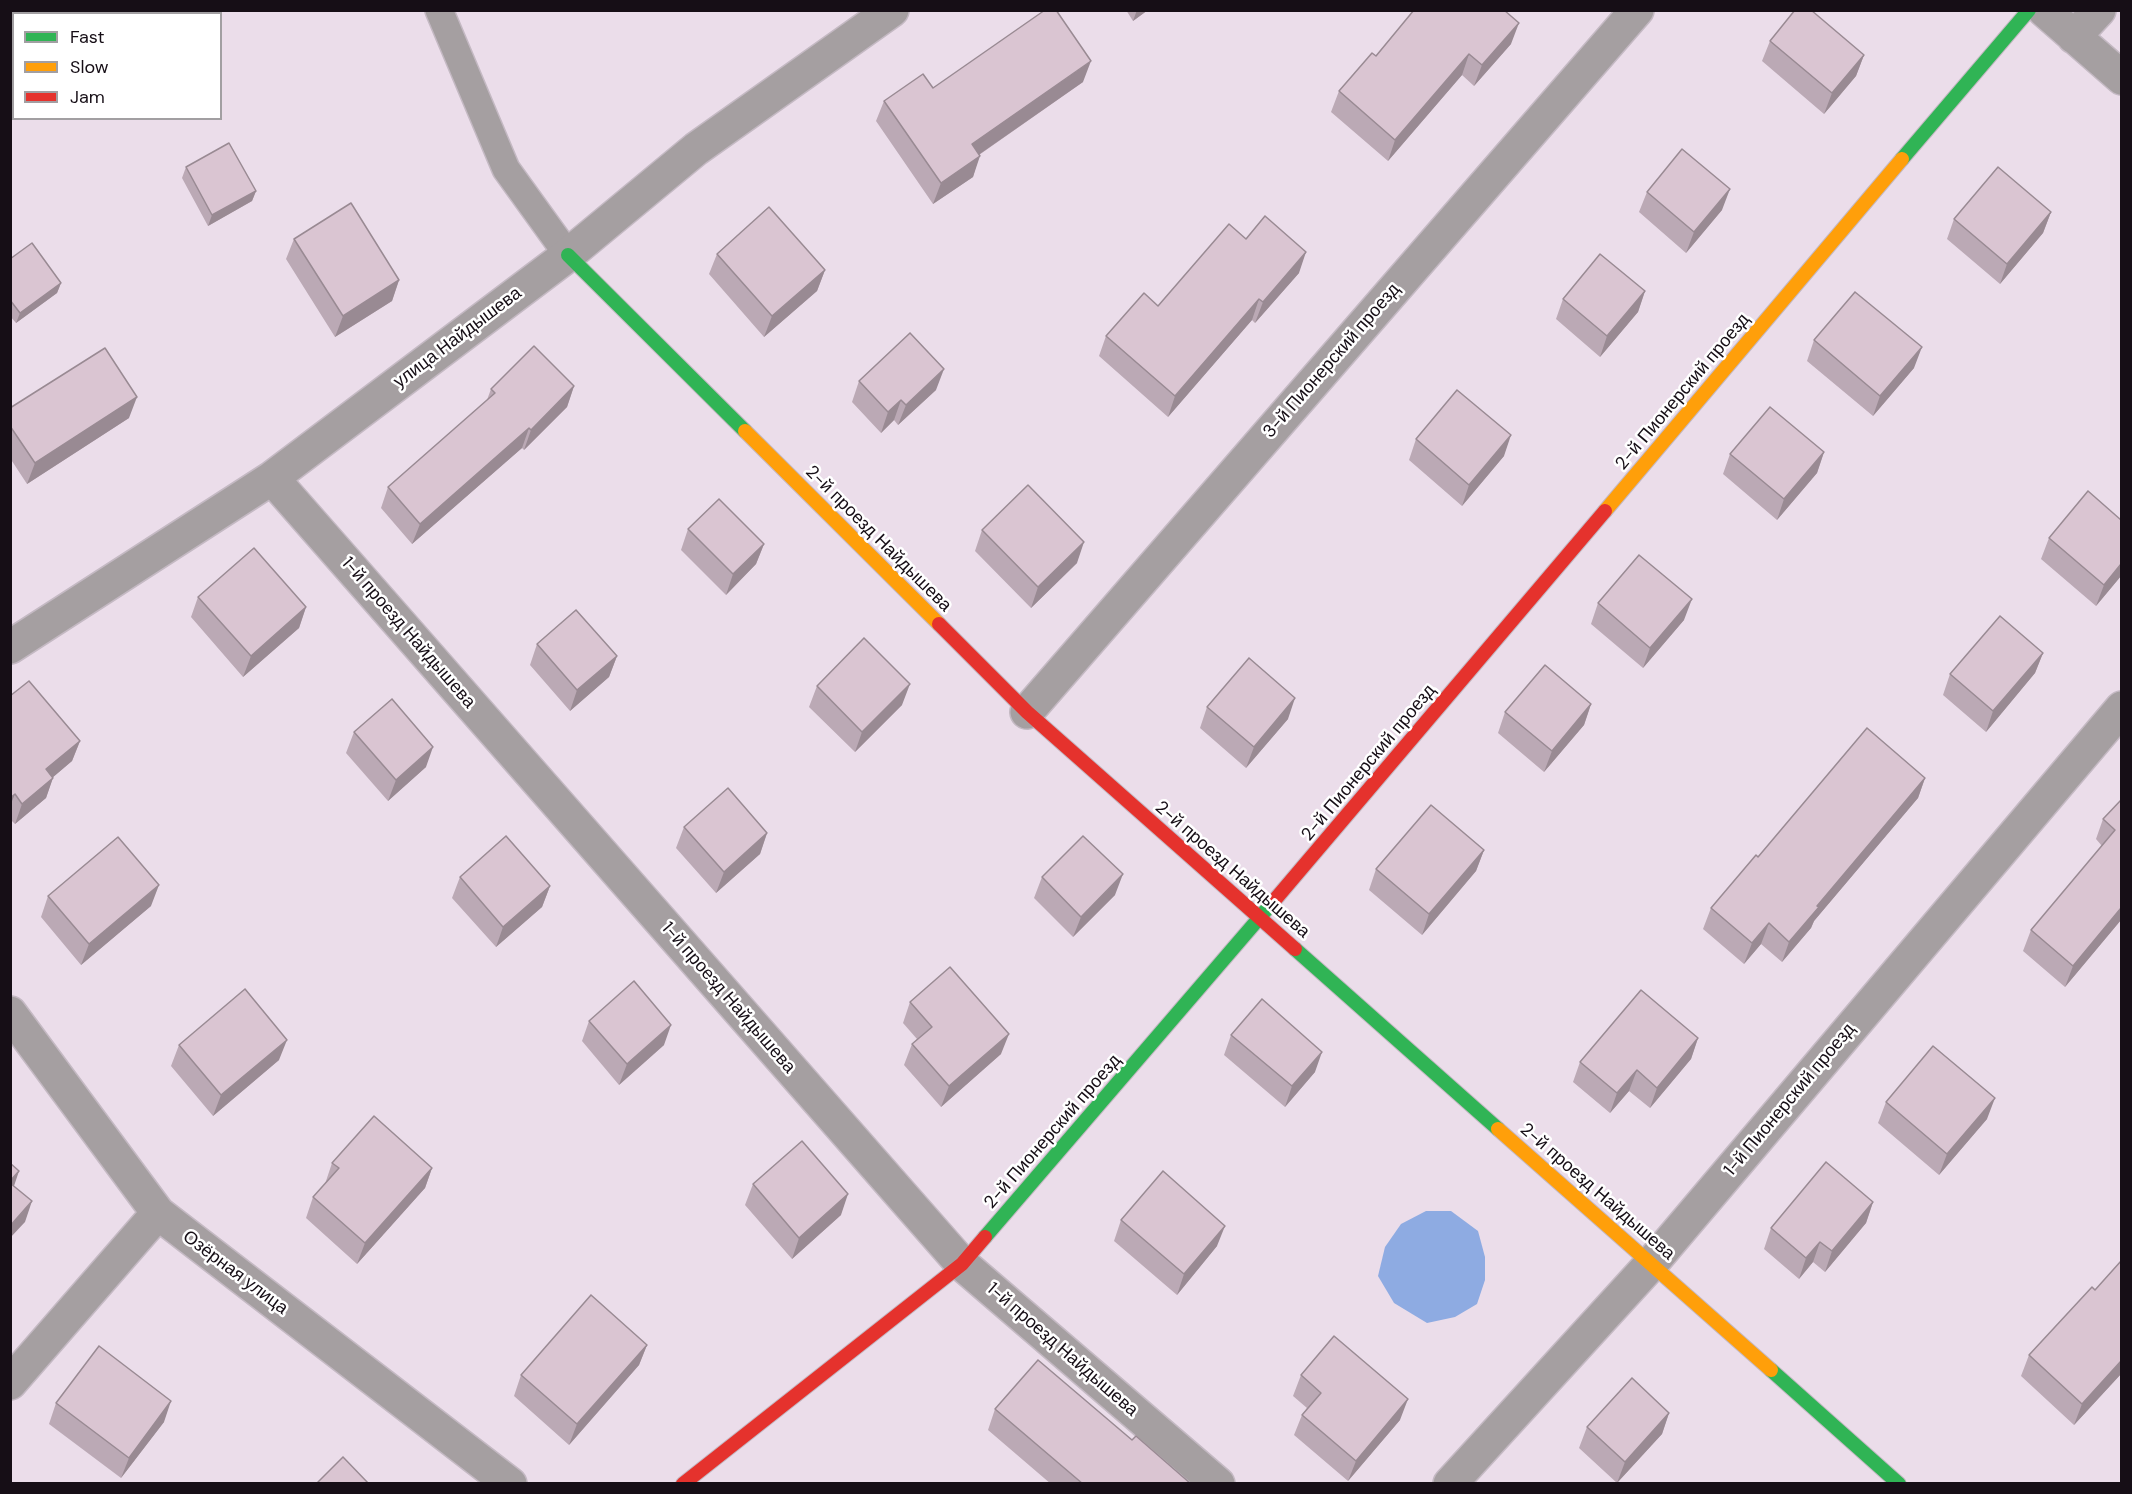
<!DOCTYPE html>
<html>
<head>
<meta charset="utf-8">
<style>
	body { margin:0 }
	#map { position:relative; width:2132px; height:1494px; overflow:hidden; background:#ebddea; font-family:"DM Sans",sans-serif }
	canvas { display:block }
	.frame { position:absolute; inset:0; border:12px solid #160e16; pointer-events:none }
	.legend { position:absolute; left:12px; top:12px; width:210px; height:108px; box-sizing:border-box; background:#fff; border:2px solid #a29fa2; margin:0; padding:8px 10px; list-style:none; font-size:18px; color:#160e16 }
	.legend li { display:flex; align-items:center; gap:12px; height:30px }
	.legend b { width:30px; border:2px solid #a29fa2 }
</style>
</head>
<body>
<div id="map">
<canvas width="2132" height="1494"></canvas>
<div class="frame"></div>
<ul class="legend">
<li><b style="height:8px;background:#30b455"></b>Fast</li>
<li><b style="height:8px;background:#ff9f0a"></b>Slow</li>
<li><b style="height:8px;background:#e5322d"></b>Jam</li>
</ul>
</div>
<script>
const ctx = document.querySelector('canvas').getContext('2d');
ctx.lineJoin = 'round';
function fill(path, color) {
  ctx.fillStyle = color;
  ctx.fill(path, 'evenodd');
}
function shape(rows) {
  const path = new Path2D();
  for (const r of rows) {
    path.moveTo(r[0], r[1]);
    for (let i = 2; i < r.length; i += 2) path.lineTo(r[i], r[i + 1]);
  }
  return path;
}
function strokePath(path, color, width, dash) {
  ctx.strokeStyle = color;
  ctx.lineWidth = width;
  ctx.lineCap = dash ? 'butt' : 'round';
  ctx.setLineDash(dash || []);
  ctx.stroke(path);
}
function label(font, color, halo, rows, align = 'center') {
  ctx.font = font + ' "DM Sans",sans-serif';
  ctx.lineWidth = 5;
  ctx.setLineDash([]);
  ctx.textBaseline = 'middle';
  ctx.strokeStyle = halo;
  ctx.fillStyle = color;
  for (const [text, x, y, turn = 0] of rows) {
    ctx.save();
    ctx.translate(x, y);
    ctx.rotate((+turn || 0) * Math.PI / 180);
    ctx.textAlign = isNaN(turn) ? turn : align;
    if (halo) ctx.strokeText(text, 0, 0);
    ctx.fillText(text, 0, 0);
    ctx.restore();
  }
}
const water = shape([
	[1426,1211,1451,1211,1478,1231,1485,1257,1485,1280,1477,1304,1455,1317,1427,1323,1394,1303,1378,1276,1385,1247,1401,1224]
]);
const lane = shape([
	[439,10,506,169,568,255]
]);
const street = shape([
	[2044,10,2122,78],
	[2074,37,2099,10],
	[272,478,962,1264,1218,1484],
	[10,647,272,478,568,255,696,149,892,10],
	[1027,712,1637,10],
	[10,1013,158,1213,510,1484],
	[10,1383,158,1213],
	[1450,1484,1651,1264,2122,708]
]);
const fast = shape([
	[1902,159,2029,10],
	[568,255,745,431],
	[1295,949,1498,1129],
	[985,1237,1273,902],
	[1771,1370,1899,1484]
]);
const slow = shape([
	[745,431,939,624],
	[1605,511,1902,159],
	[1498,1129,1771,1370]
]);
const jam = shape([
	[939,624,1027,712,1295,949],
	[1273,902,1605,511],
	[683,1484,962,1264,985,1237]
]);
const wall = shape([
	[1126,10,1148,10,1133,21],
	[1770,41,1864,55,1856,76,1824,114,1762,61],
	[1511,44,1474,86,1462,75,1388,161,1331,112,1339,91,1376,56],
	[1083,82,979,155,973,177,933,204,876,121,884,101,933,88],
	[186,167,256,191,252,201,208,226,182,178],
	[1647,192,1722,210,1686,253,1639,212],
	[2051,212,2043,233,2000,284,1947,239,1954,219],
	[294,239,399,280,392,301,335,337,286,259],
	[1246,239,1299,273,1255,323,1252,320,1168,417,1099,356,1106,336,1158,306],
	[717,254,825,270,817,291,764,337,709,274],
	[10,259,61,283,57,293,16,323,10,316],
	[1645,291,1638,312,1600,357,1556,319,1563,299],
	[1814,340,1914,368,1873,416,1807,361],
	[859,381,936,390,898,425,894,420,881,433,852,402],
	[574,386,567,407,524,450,522,448,412,544,381,508,388,487,487,400,491,389],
	[10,408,129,418,27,484,10,458],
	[1416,439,1504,456,1462,506,1409,460],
	[1824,452,1817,473,1777,520,1723,474,1730,454],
	[688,529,764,544,756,564,726,595,681,550],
	[982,530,1077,563,1031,608,975,551],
	[2049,538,2121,576,2096,606,2041,559],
	[198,597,306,607,299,628,243,677,191,617],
	[1598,603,1684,620,1643,668,1591,624],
	[537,644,617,656,609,677,570,711,530,665],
	[2043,653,2035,673,1986,732,1943,695,1950,674],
	[817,686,902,705,855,752,809,707],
	[10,696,80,741,72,761,53,777,46,798,15,824,10,819],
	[1591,704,1584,725,1544,772,1498,733,1505,712],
	[1207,707,1288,719,1246,768,1200,728],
	[354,732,426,767,388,801,346,753],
	[1925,778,1918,798,1814,921,1811,928,1782,962,1761,944,1744,964,1703,929,1711,908,1758,857],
	[2121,800,2121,920,2065,987,2023,951,2031,930,2102,846,2096,839,2103,819],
	[684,827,767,833,760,854,716,893,676,848],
	[1484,850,1476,871,1422,935,1369,890,1376,869],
	[460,877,550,886,542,907,496,947,452,898],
	[1042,877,1115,895,1073,937,1034,898],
	[48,896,151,906,81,965,41,917],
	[910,1002,1001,1054,941,1107,904,1065,912,1044,917,1039,903,1023],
	[589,1021,664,1045,619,1085,582,1041],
	[1231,1035,1315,1072,1285,1107,1224,1055],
	[1698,1038,1691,1059,1650,1108,1629,1091,1610,1113,1573,1082,1580,1062],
	[179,1045,279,1060,213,1116,171,1066],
	[1886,1102,1987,1119,1939,1175,1878,1123],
	[332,1163,432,1168,425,1188,357,1264,306,1218,313,1197,325,1184],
	[753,1184,841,1215,792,1259,745,1205],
	[1873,1202,1866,1223,1825,1272,1813,1262,1799,1279,1764,1249,1771,1228],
	[1121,1220,1217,1246,1177,1295,1114,1241],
	[647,1345,639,1365,569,1445,514,1396,521,1375],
	[2029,1355,2121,1374,2074,1425,2021,1376],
	[1301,1375,1400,1420,1348,1481,1294,1435,1302,1415,1307,1408,1293,1396],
	[56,1403,164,1422,121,1478,49,1424],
	[995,1409,1132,1440,1191,1484,1051,1484,988,1430],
	[1669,1413,1662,1434,1617,1483,1579,1448,1587,1427]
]);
const shadedWall = shape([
	[1137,10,1148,10,1133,21],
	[1519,23,1511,44,1474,86,1482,65],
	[1469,54,1462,75,1388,161,1395,140],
	[1864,55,1856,76,1824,114,1832,93],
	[1091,61,1083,82,964,165,972,144],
	[980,156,973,177,933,204,941,183],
	[1730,189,1722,210,1686,253,1694,232],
	[256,191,252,201,208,226,212,215],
	[2051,212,2043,233,2000,284,2007,264],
	[1306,252,1299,273,1255,323,1263,302],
	[825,270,817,291,764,337,772,316],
	[399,280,392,301,335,337,343,316],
	[61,283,57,293,16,323,20,313],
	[1645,291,1638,312,1600,357,1607,336],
	[1259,299,1252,320,1168,417,1175,396],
	[1922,347,1914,368,1873,416,1880,396],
	[944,369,936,390,898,425,906,405],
	[574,386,567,407,524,450,531,430],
	[137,397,129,418,27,484,35,463],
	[901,400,894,420,881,433,888,412],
	[529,428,522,448,412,544,420,524],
	[1511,435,1504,456,1462,506,1469,485],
	[1824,452,1817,473,1777,520,1784,499],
	[1084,542,1077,563,1031,608,1038,587],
	[764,544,756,564,726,595,733,574],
	[2121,564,2121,576,2096,606,2104,585],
	[1692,599,1684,620,1643,668,1650,648],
	[306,607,299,628,243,677,251,656],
	[2043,653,2035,673,1986,732,1993,711],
	[617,656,609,677,570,711,577,690],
	[910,684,902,705,855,752,862,732],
	[1295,698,1288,719,1246,768,1254,747],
	[1591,704,1584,725,1544,772,1552,751],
	[80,741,72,761,38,790,46,769],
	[433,747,426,767,388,801,396,780],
	[53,778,46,798,15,824,22,804],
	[1925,778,1918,798,1814,921,1811,928,1782,962,1789,942,1817,906],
	[15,794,10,806,10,798],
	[767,833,760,854,716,893,724,872],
	[1484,850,1476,871,1422,935,1429,914],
	[1123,874,1115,895,1073,937,1081,917],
	[159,885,151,906,81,965,89,944],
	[550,886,542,907,496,947,503,927],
	[2121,908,2121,920,2065,987,2073,966],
	[1769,923,1761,944,1744,964,1752,943],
	[671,1025,664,1045,619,1085,627,1064],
	[1009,1034,1001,1054,941,1107,949,1086],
	[1698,1038,1691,1059,1650,1108,1657,1088],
	[287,1040,279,1060,213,1116,221,1095],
	[1322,1052,1315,1072,1285,1107,1292,1086],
	[1637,1070,1629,1091,1610,1113,1617,1093],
	[1995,1098,1987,1119,1939,1175,1947,1154],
	[432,1168,425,1188,357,1264,365,1243],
	[19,1171,12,1192,10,1193,10,1181],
	[848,1194,841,1215,792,1259,799,1238],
	[32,1201,25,1222,10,1238,10,1226],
	[1873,1202,1866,1223,1825,1272,1832,1251],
	[1225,1226,1217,1246,1177,1295,1184,1274],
	[1820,1242,1813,1262,1799,1279,1806,1258],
	[647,1345,639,1365,569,1445,577,1424],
	[2121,1361,2121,1374,2074,1425,2082,1404],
	[1408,1399,1400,1420,1348,1481,1356,1461],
	[171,1401,164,1422,121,1478,129,1458],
	[1669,1413,1662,1434,1617,1483,1625,1462]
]);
const building = shape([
	[1045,10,1056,10,1091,61,972,144,980,156,941,183,884,101,923,74,933,88,1045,10],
	[1414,10,1504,10,1519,23,1482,65,1469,54,1395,140,1339,91,1372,53,1376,56,1414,10],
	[1795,10,1811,10,1864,55,1832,93,1770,41,1795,10],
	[229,143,256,191,212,215,186,167,229,143],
	[1682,149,1730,189,1694,232,1647,192,1682,149],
	[1998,167,2051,212,2007,264,1954,219,1998,167],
	[351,203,399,280,343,316,294,239,351,203],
	[769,207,825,270,772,316,717,254,769,207],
	[1265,216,1306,252,1263,302,1259,299,1175,396,1106,336,1144,293,1158,306,1229,224,1246,239,1265,216],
	[32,243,61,283,20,313,10,300,10,259,32,243],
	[1600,254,1645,291,1607,336,1563,299,1600,254],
	[1855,292,1922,347,1880,396,1814,340,1855,292],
	[910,333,944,369,906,405,901,400,888,412,859,381,910,333],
	[534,346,574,386,531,430,529,428,420,524,388,487,495,393,491,389,534,346],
	[105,348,137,397,35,463,10,426,10,408,105,348],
	[1457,390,1511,435,1469,485,1416,439,1457,390],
	[1770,407,1824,452,1784,499,1730,454,1770,407],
	[1028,485,1084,542,1038,587,982,530,1028,485],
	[2088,491,2121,520,2121,564,2104,585,2049,538,2088,491],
	[719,499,764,544,733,574,688,529,719,499],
	[254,548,306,607,251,656,198,597,254,548],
	[1639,555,1692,599,1650,648,1598,603,1639,555],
	[576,610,617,656,577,690,537,644,576,610],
	[2000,616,2043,653,1993,711,1950,674,2000,616],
	[864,638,910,684,862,732,817,686,864,638],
	[1249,658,1295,698,1254,747,1207,707,1249,658],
	[1545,665,1591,704,1552,751,1505,712,1545,665],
	[29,681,80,741,46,769,53,778,22,804,15,794,10,798,10,696,29,681],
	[392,699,433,747,396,780,354,732,392,699],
	[1867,728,1925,778,1817,906,1819,907,1789,942,1769,923,1752,943,1711,908,1756,855,1758,857,1867,728],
	[728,788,767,833,724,872,684,827,728,788],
	[2121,800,2121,908,2073,966,2031,930,2115,830,2103,819,2121,800],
	[1431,805,1484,850,1429,914,1376,869,1431,805],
	[506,836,550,886,503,927,460,877,506,836],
	[1083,836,1123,874,1081,917,1042,877,1083,836],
	[118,837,159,885,89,944,48,896,118,837],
	[950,967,1009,1034,949,1086,912,1044,932,1027,910,1002,950,967],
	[634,981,671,1025,627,1064,589,1021,634,981],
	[245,989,287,1040,221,1095,179,1045,245,989],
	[1641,990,1698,1038,1657,1088,1637,1070,1617,1093,1580,1062,1641,990],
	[1262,999,1322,1052,1292,1086,1231,1035,1262,999],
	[1933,1046,1995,1098,1947,1154,1886,1102,1933,1046],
	[374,1116,432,1168,365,1243,313,1197,339,1168,332,1163,374,1116],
	[802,1141,848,1194,799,1238,753,1184,802,1141],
	[1826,1162,1873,1202,1832,1251,1820,1242,1806,1258,1771,1228,1826,1162],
	[10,1163,19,1171,10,1181,10,1163],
	[1163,1171,1225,1226,1184,1274,1121,1220,1163,1171],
	[10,1183,32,1201,10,1226,10,1183],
	[2121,1261,2121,1361,2082,1404,2029,1355,2092,1287,2095,1290,2121,1261],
	[591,1295,647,1345,577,1424,521,1375,591,1295],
	[1334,1336,1408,1399,1356,1461,1302,1415,1321,1393,1301,1375,1334,1336],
	[99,1346,171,1401,129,1458,56,1403,99,1346],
	[1038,1360,1132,1440,1136,1436,1191,1484,1083,1484,995,1409,1038,1360],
	[1632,1378,1669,1413,1625,1462,1587,1427,1632,1378],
	[343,1457,369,1484,316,1484,343,1457]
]);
const streetNames = [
	["улица Найдышева",458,338,-37],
	["3-й Пионерский проезд",1332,361,-49],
	["2-й Пионерский проезд",1683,392,-50],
	["2-й проезд Найдышева",878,539,45],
	["1-й проезд Найдышева",408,633,49],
	["2-й Пионерский проезд",1369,763,-50],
	["2-й проезд Найдышева",1232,870,41],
	["1-й проезд Найдышева",728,998,49],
	["1-й Пионерский проезд",1790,1100,-50],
	["2-й Пионерский проезд",1053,1132,-49],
	["2-й проезд Найдышева",1597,1192,41],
	["Озёрная улица",235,1273,37],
	["1-й проезд Найдышева",1062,1350,41]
];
fill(water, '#8eabe2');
strokePath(lane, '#c4b9c3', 30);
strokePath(street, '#c4b9c3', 36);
strokePath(fast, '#c4b9c3', 16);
strokePath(slow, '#c4b9c3', 16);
strokePath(jam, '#c4b9c3', 16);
strokePath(lane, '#a59fa1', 27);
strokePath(street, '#a59fa1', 33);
strokePath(fast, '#30b455', 14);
strokePath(slow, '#ff9f0a', 14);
strokePath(jam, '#e5322d', 14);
fill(wall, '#bba9b5');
fill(shadedWall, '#998a93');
fill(building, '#dac5d2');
strokePath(building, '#998a93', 1.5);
label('18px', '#160e16', '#fff', streetNames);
</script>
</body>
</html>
